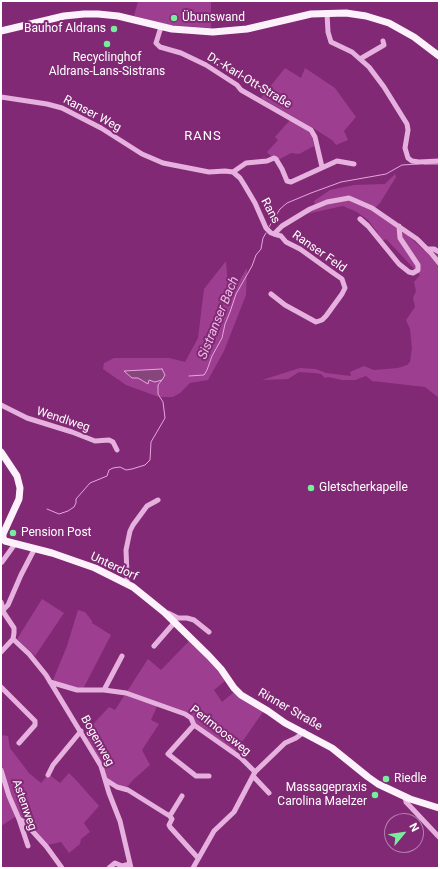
<!DOCTYPE html>
<html>
<head>
<meta charset="utf-8">
<style>
	body { margin:0 }
	#map { position:relative; width:440px; height:869px; overflow:hidden; background:#812974; font-family:Roboto,sans-serif }
	canvas { display:block }
	.frame { position:absolute; inset:0; border:2px solid #fff; pointer-events:none }
	.north { position:absolute; left:384px; top:813px; width:40px; height:40px; box-sizing:border-box; background:#812974; border:1px solid #b37fac; border-radius:50%; rotate:61deg; font-size:11px; font-weight:700; line-height:16px; text-align:center; color:#fff }
	.north::after { content:''; display:block; margin:auto; width:14px; height:18px; background:#78ed9b; clip-path:polygon(50% 0,100% 100%,50% 72%,0 100%) }
</style>
</head>
<body>
<div id="map">
<canvas width="440" height="869"></canvas>
<div class="frame"></div>
<div class="north">N</div>
</div>
<script>
const ctx = document.querySelector('canvas').getContext('2d');
ctx.lineJoin = 'round';
function fill(path, color) {
  ctx.fillStyle = color;
  ctx.fill(path, 'evenodd');
}
function shape(rows) {
  const path = new Path2D();
  for (const r of rows) {
    path.moveTo(r[0], r[1]);
    for (let i = 2; i < r.length; i += 2) path.lineTo(r[i], r[i + 1]);
  }
  return path;
}
function strokePath(path, color, width, dash) {
  ctx.strokeStyle = color;
  ctx.lineWidth = width;
  ctx.lineCap = dash ? 'butt' : 'round';
  ctx.setLineDash(dash || []);
  ctx.stroke(path);
}
function label(font, color, halo, rows, align = 'center') {
  ctx.font = font + ' Roboto,sans-serif';
  ctx.lineWidth = 4;
  ctx.setLineDash([]);
  ctx.textBaseline = 'middle';
  ctx.strokeStyle = halo;
  ctx.fillStyle = color;
  for (const [text, x, y, turn = 0] of rows) {
    ctx.save();
    ctx.translate(x, y);
    ctx.rotate((+turn || 0) * Math.PI / 180);
    ctx.textAlign = isNaN(turn) ? turn : align;
    if (halo) ctx.strokeText(text, 0, 0);
    ctx.fillText(text, 0, 0);
    ctx.restore();
  }
}
const green = shape([
	[138,1,211,1,211,28,169,25,134,16],
	[285,68,301,78,305,68,335,88,356,117,344,131,348,140,336,145,332,140,313,128,261,98],
	[290,120,308,131,312,136,314,146,299,154,291,153,278,160,272,157,267,152,278,140,275,137],
	[395,174,396,177,380,203,373,210,396,225,424,250,439,256,439,398,425,387,372,381,366,376,355,380,342,380,328,377,325,378,321,374,314,373,299,372,288,379,262,380,300,368,316,369,326,373,351,376,350,372,364,366,374,370,398,368,407,365,410,362,412,348,410,329,406,320,415,307,413,298,416,291,414,282,420,275,386,239,382,241,377,232,368,220,357,212,343,206,306,214,316,209,314,201,330,190,354,185,385,184],
	[226,261,229,298,247,268,246,295,224,351,208,380,190,383,180,393,173,397,159,397,126,385,103,369,104,363,114,358,169,358,185,362,198,338,204,289],
	[42,599,64,613,35,656,17,639],
	[78,610,85,612,92,621,92,623,111,635,83,689,74,688,53,680,67,646],
	[189,641,212,663,225,681,214,690,222,702,234,692,263,712,235,752,197,725,193,718,158,704,151,720,159,724,142,750,150,765,134,779,126,788,118,787,107,778,103,765,85,733,109,707,115,710,148,659,161,670],
	[1,735,8,736,10,748,29,773,41,783,46,777,51,776,60,783,69,773,76,780,99,806,84,823,90,832,81,839,80,844,69,853,61,842,47,845,18,815,1,826]
]);
const water = shape([
	[162,369,165,375,162,380,155,382,149,380,148,384,138,378,132,378,124,371,162,369]
]);
const stream = shape([
	[424,164,439,164],
	[269,227,280,209,287,203,311,193,341,182,386,174,402,165,418,164],
	[189,376,204,375,207,370,212,356,222,338,225,324,230,312,236,294,252,266,256,255,261,249,263,238,266,233],
	[47,509,59,514,68,511,74,507,76,503,76,499,90,483,107,476,109,470,113,468,120,467,126,470,132,469,145,465,150,460,151,442,165,418,163,402,158,394,158,385,162,380]
]);
const minor = shape([
	[327,13,328,32,331,42,352,52,369,67,384,87,407,124,408,130,405,148,408,158,412,161,419,162,439,161],
	[161,27,156,43,160,47,181,53,206,65,237,85,241,90,311,130,315,137,322,167],
	[360,59,384,45,383,41],
	[1,97,47,104,62,108,101,128,142,154,163,163,209,172,225,171,233,172,240,178,245,186,255,203,266,228,271,233,274,234,282,226,310,209,327,202,349,198,372,208,417,239,431,253,439,263],
	[233,172,246,163,267,161,274,158,276,159,282,169,287,181,291,182,337,161,354,164],
	[360,219,368,226,399,264,409,272,413,273,418,270,418,265,400,238,399,226],
	[427,249,434,249,439,252],
	[271,294,285,305,316,322,322,320,326,316,342,294,345,288,342,279,332,272,300,249,286,242,281,236,274,234],
	[1,405,27,418,72,432,95,441,109,440,113,442,117,450],
	[2,562,15,544],
	[127,583,127,574,126,550,130,531,133,525,147,506,158,500],
	[1,602,4,613,14,628,14,633,13,639],
	[3,610,8,605,21,575,35,548],
	[168,613,178,618,187,618,194,620,209,632],
	[13,639,29,654,46,675,101,766,109,793,120,821,131,868],
	[154,646,174,623],
	[1,652,13,639],
	[50,682,77,690,104,690,126,693,185,714,191,718,194,725,241,758,255,772],
	[1,687,35,721,35,725,19,743],
	[104,690,122,656],
	[194,725,168,754,196,776,209,776],
	[1,770,9,796,19,819,28,846],
	[48,775,53,765,81,731],
	[253,776,269,793],
	[106,780,117,787,128,790,168,815,171,814,182,796],
	[405,796,406,802,439,837],
	[169,815,172,819,169,825,170,827,198,858],
	[19,819,24,822,46,846,62,868],
	[109,868,115,863,122,866,130,864],
	[193,868,214,831,234,812,255,772,285,743,296,738,304,732]
]);
const major = shape([
	[1,31,64,16,84,14,98,14,118,16,172,29,213,32,247,29,311,14,346,13,366,16,389,23,414,37,439,56],
	[1,452,17,476,20,488,19,499,3,534,3,538,5,541,52,553,95,568,133,587,164,612,209,656,221,669,234,688,241,695,268,711,285,723,332,748,368,777,378,784,410,799,439,808]
]);
const markers = [
	[174,18,4,"#78ed9b"],
	[114,29,4,"#78ed9b"],
	[107,44,4,"#78ed9b"],
	[311,488,4,"#78ed9b"],
	[13,533,4,"#78ed9b"],
	[386,779,4,"#78ed9b"],
	[375,795,4,"#78ed9b"]
];
const poiNames = [
	["Übunswand",182,18],
	["Bauhof Aldrans",106,29,"right"],
	["Recyclinghof",107,58,"center"],
	["Aldrans-Lans-Sistrans",107,72,"center"],
	["Gletscherkapelle",319,488],
	["Pension Post",21,533],
	["Riedle",394,779],
	["Massagepraxis",367,788,"right"],
	["Carolina Maelzer",367,802,"right"]
];
const streetNames = [
	["Dr.-Karl-Ott-Straße",249,81,31],
	["Ranser Weg",92,114,28],
	["Rans",270,211,62],
	["Ranser Feld",319,252,35],
	["Wendlweg",63,420,18],
	["Unterdorf",114,567,25],
	["Rinner Straße",290,710,30],
	["Perlmoosweg",220,731,38],
	["Bogenweg",97,741,61],
	["Astenweg",24,805,71]
];
const neighbourhoodNames = [
	["RANS",203,137]
];
const waterNames = [
	["Sistranser Bach",219,318,-68]
];
fill(green, '#9e3e90');
fill(water, '#86467c');
strokePath(water, '#e6a6de', 1);
strokePath(stream, '#e6a6de', 1);
strokePath(minor, '#e6b1df', 5);
strokePath(major, '#fdf1fb', 7);
for (const [x, y, r, color] of markers) {
  const dot = new Path2D();
  dot.arc(x, y, r, 0, 2 * Math.PI);
  ctx.fillStyle = color;
  ctx.fill(dot);
  strokePath(dot, '#812974', 1.5);
}
label('12px', '#fff', '#812974', poiNames, 'left');
label('12px', '#fff', '#812974', streetNames);
ctx.letterSpacing = '1px';
label('13px', '#fff', '#812974', neighbourhoodNames);
ctx.letterSpacing = '0px';
label('italic 13px', '#edbce7', '#812974', waterNames);
</script>
</body>
</html>
